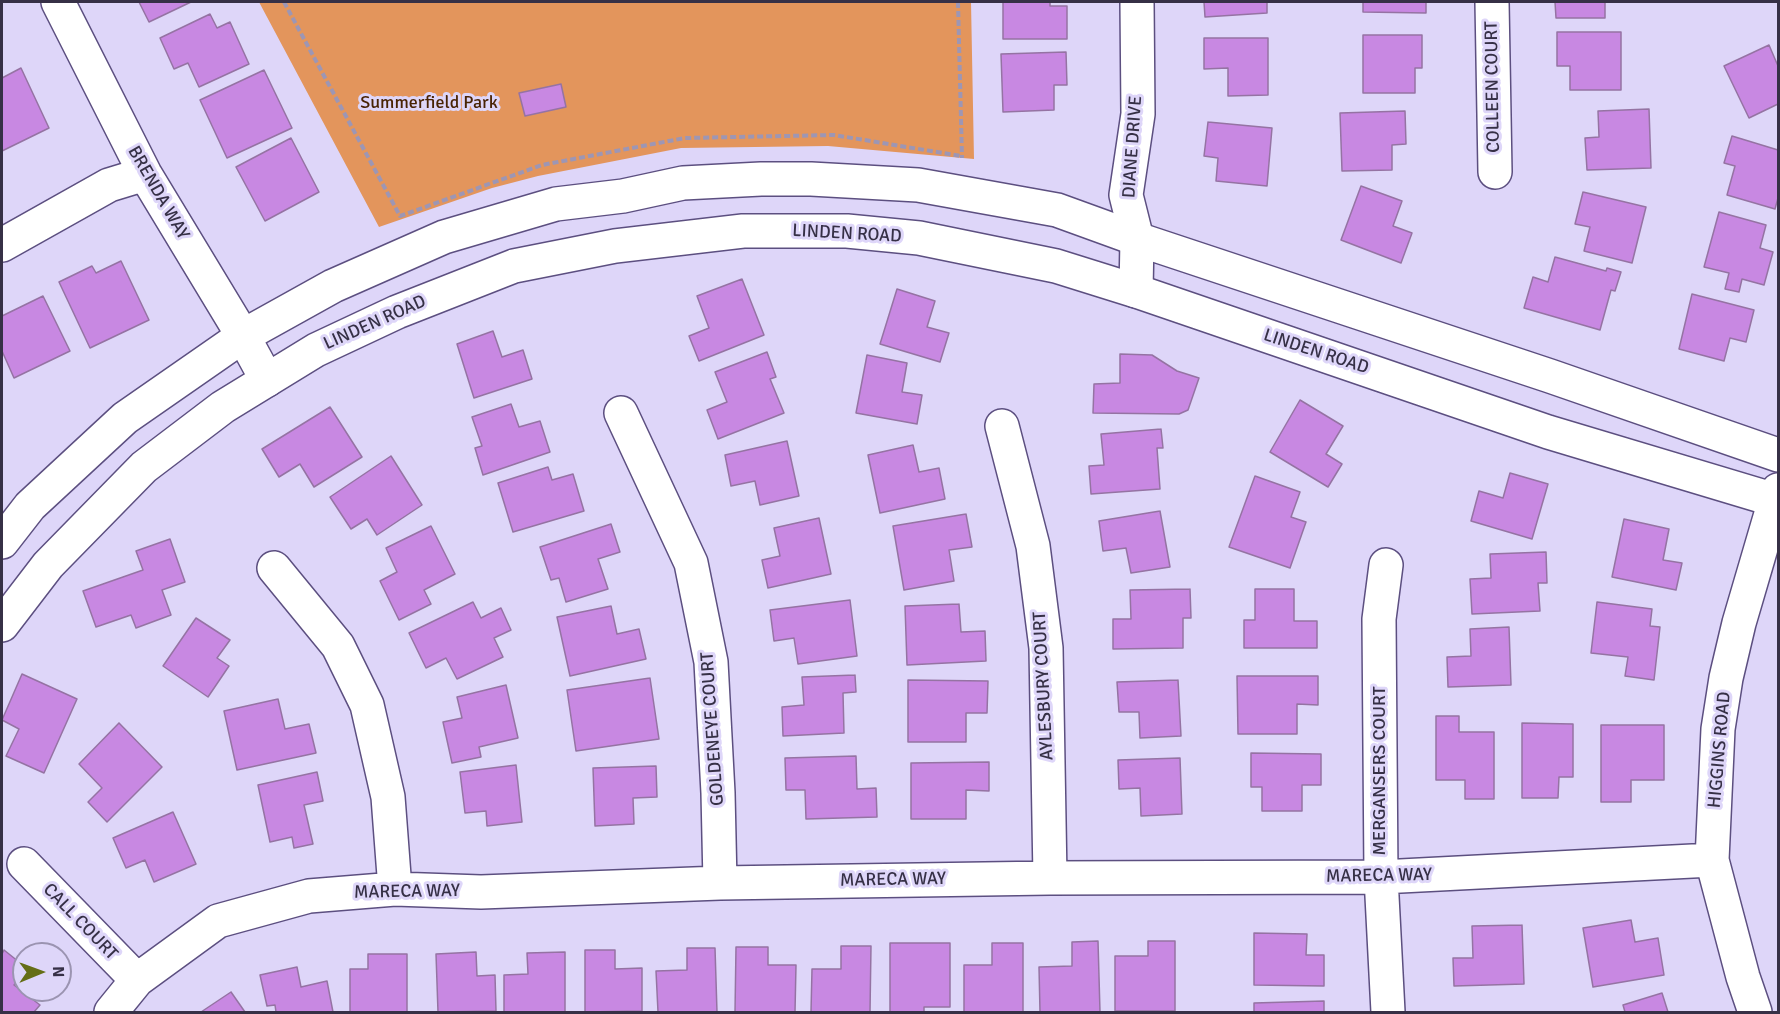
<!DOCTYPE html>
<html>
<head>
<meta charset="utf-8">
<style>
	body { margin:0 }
	#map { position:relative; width:1780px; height:1014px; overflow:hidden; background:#ded6f9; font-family:Signika,sans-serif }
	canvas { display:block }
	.frame { position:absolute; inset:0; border:3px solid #363046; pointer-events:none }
	.north { position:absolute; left:12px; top:942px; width:60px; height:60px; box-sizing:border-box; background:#ded6f9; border:2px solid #9b94b1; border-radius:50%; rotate:89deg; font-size:16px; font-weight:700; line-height:24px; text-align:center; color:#363046 }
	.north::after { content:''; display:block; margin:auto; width:21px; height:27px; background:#656e16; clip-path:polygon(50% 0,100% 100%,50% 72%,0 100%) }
</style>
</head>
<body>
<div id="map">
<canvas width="1780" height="1014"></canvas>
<div class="frame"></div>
<div class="north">N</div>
</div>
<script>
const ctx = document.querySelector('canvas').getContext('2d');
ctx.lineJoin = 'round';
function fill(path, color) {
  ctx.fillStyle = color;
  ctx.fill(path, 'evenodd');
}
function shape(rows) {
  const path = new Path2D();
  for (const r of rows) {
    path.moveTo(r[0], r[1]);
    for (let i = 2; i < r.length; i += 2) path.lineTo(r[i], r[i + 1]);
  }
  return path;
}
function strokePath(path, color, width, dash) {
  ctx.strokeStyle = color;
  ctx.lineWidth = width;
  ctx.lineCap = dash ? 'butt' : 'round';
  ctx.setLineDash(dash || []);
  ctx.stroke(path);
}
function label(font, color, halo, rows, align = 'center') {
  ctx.font = font + ' Signika,sans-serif';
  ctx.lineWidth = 6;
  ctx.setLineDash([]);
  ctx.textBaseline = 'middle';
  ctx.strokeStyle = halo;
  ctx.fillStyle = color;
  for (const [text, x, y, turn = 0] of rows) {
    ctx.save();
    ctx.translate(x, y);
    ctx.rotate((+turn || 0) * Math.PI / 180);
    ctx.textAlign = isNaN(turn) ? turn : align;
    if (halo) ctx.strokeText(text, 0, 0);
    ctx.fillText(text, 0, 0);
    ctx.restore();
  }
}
const green = shape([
	[259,2,971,2,974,159,828,146,681,148,538,176,492,188,379,227]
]);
const building = shape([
	[139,2,191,2,149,22,139,2],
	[1003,2,1050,2,1050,6,1067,6,1067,39,1003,39,1003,2],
	[1204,2,1267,2,1267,13,1205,17,1204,2],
	[1363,2,1426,2,1426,13,1363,12,1363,2],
	[1555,2,1605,2,1605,18,1556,18,1555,2],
	[210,14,217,28,230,22,249,64,199,87,188,63,174,69,160,38,210,14],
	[1557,32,1621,32,1621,90,1570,90,1570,66,1557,66,1557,32],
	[1363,35,1422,35,1422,68,1415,68,1415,93,1363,93,1363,35],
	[1204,38,1268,38,1268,95,1228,96,1228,68,1204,69,1204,38],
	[1769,45,1778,66,1778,104,1749,118,1724,66,1769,45],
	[1066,52,1067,85,1054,85,1054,110,1003,112,1001,54,1066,52],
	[21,68,49,128,2,151,2,78,21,68],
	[264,70,292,128,227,158,200,100,264,70],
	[561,84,566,107,525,116,519,93,561,84],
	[1649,109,1651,168,1587,170,1585,138,1599,137,1598,111,1649,109],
	[1405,111,1406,144,1392,145,1392,170,1342,171,1340,113,1405,111],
	[1208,122,1272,128,1267,186,1216,181,1218,158,1204,156,1208,122],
	[1732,136,1778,150,1778,198,1775,209,1727,195,1735,166,1724,163,1732,136],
	[291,138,319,192,265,221,236,167,291,138],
	[1361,186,1402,201,1393,226,1412,233,1401,263,1341,240,1361,186],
	[1583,192,1646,207,1632,263,1584,251,1590,227,1575,224,1583,192],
	[1719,212,1766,225,1760,248,1773,252,1764,285,1742,279,1739,292,1725,289,1729,273,1704,267,1719,212],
	[1555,257,1606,271,1607,268,1621,272,1615,291,1611,290,1600,330,1524,308,1533,277,1548,282,1555,257],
	[121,261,149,320,90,348,59,282,92,266,96,273,121,261],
	[742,279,764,335,699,361,689,336,709,328,697,296,742,279],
	[897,289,935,301,927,327,949,333,940,362,880,344,897,289],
	[1692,294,1754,310,1746,342,1730,338,1724,361,1679,349,1692,294],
	[43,296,70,351,14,378,2,351,2,316,43,296],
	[493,331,502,357,523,350,532,379,474,398,457,344,493,331],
	[767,352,776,377,770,379,784,413,718,439,707,410,727,402,715,372,767,352],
	[1120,354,1152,355,1177,371,1199,378,1188,410,1179,414,1093,413,1094,384,1120,383,1120,354],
	[867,355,907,363,902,392,922,395,917,424,856,413,867,355],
	[1300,400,1343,426,1326,454,1342,464,1328,487,1270,452,1300,400],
	[511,404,519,427,540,421,550,452,483,475,475,448,482,446,472,417,511,404],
	[330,407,362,457,314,487,300,464,279,477,262,449,330,407],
	[1161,429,1163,448,1157,448,1160,489,1091,494,1089,466,1104,465,1101,434,1161,429],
	[787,441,799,496,760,505,755,481,731,486,725,455,787,441],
	[913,445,919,472,939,468,945,499,880,513,868,455,913,445],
	[391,456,422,505,377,535,367,519,351,529,330,497,391,456],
	[548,467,552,480,573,474,584,511,513,532,498,483,548,467],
	[1510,473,1548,484,1532,539,1471,521,1479,491,1503,498,1510,473],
	[1255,476,1300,492,1291,517,1306,522,1290,568,1229,547,1255,476],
	[1160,511,1170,567,1131,573,1126,548,1103,551,1099,521,1160,511],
	[966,514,972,547,949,550,954,581,904,590,893,526,966,514],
	[819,518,831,574,768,588,762,560,780,556,774,528,819,518],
	[1624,519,1669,529,1663,560,1682,563,1676,590,1612,577,1624,519],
	[611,524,620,552,598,559,608,589,566,602,559,578,551,580,540,547,611,524],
	[431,526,455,574,424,590,431,604,399,620,380,581,397,572,386,548,431,526],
	[170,539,185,582,162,590,171,615,136,628,131,615,96,627,83,591,143,570,136,551,170,539],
	[1546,552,1547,583,1538,583,1540,611,1472,614,1470,579,1491,578,1490,554,1546,552],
	[1190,589,1191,618,1183,618,1183,648,1113,649,1113,619,1131,619,1130,590,1190,589],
	[1255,589,1294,589,1294,621,1317,621,1317,648,1244,648,1244,620,1255,620,1255,589],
	[850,600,857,656,798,664,794,638,774,641,770,610,850,600],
	[473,602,481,618,501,608,511,630,494,638,503,657,457,679,446,658,426,668,409,633,473,602],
	[1597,602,1652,609,1650,626,1660,627,1654,680,1625,676,1628,657,1591,653,1597,602],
	[959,604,961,632,985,631,986,661,907,665,905,606,959,604],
	[611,606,617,634,639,629,646,659,570,676,557,617,611,606],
	[196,618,230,640,217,658,229,666,208,697,163,666,196,618],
	[1509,627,1511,685,1448,687,1447,657,1471,656,1470,629,1509,627],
	[22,674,77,699,44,773,6,756,19,729,2,720,22,674],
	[855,675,856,692,843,693,844,733,783,736,782,707,804,705,802,677,855,675],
	[1237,676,1318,676,1318,705,1297,704,1297,734,1238,734,1237,676],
	[650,678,659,739,576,751,567,690,650,678],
	[908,680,988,681,987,713,966,713,966,742,908,742,908,680],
	[1178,680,1181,736,1140,738,1139,712,1119,712,1117,682,1178,680],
	[506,685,518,738,479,747,481,757,452,763,443,722,462,718,457,697,506,685],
	[278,699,285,729,309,724,316,753,237,770,224,711,278,699],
	[1436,716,1459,716,1459,732,1494,732,1494,799,1465,799,1465,780,1436,780,1436,716],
	[119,723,162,767,107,822,88,802,102,788,79,764,119,723],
	[1522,723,1573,724,1573,777,1559,777,1558,798,1522,798,1522,723],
	[1601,725,1664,725,1664,780,1631,780,1631,802,1601,802,1601,725],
	[1251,753,1321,754,1321,785,1302,785,1302,811,1262,811,1262,787,1251,787,1251,753],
	[856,756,857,789,876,788,877,817,806,819,805,790,786,790,785,758,856,756],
	[1180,758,1182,814,1141,816,1140,788,1119,789,1118,760,1180,758],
	[989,762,989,791,966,790,966,819,911,819,911,763,989,762],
	[516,765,522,822,487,826,486,811,465,813,460,772,516,765],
	[656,766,657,797,633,798,634,824,595,826,593,768,656,766],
	[317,772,323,801,304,805,313,844,294,848,292,837,270,842,258,785,317,772],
	[173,812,196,864,154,882,145,860,126,868,113,838,173,812],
	[1631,920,1635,942,1658,938,1664,975,1593,987,1583,928,1631,920],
	[1522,925,1524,984,1454,986,1453,958,1473,958,1472,926,1522,925],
	[1254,933,1307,934,1306,955,1324,955,1324,986,1254,985,1254,933],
	[1098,941,1100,1012,1040,1012,1039,967,1072,966,1072,942,1098,941],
	[1148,941,1175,941,1175,1011,1115,1011,1115,956,1148,956,1148,941],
	[890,943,950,943,950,1007,924,1007,924,1012,890,1012,890,943],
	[992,943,1023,943,1023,1012,964,1012,964,965,992,965,992,943],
	[841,946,871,946,870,1012,811,1012,812,969,841,969,841,946],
	[736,947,768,947,768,965,796,965,795,1012,735,1012,736,947],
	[687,948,715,948,717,1012,658,1012,656,971,687,970,687,948],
	[4,950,24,966,24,972,14,985,40,1005,34,1012,2,1012,2,954,4,950],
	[585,950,615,950,615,969,642,968,642,1011,585,1012,585,950],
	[476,952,477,976,495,975,496,1011,438,1012,436,954,476,952],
	[565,952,565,1012,504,1012,504,975,528,974,527,953,565,952],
	[368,954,407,954,407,1012,350,1012,350,969,368,969,368,954],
	[297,967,301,987,327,981,333,1012,276,1012,275,1005,267,1006,260,975,297,967],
	[231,992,245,1012,201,1012,231,992],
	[1662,993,1668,1012,1625,1012,1623,1005,1662,993],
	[1324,1001,1324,1012,1254,1012,1254,1003,1324,1001]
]);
const path = shape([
	[284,2,400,216,542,165,685,138,834,135,961,156],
	[958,2,962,158]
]);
const minor = shape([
	[58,2,145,174,243,336,267,380],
	[1492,2,1495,172],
	[2,245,109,185,145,174],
	[1136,291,1137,239,1126,195,1138,114,1137,2],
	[621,413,691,563,711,662,718,793,720,883],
	[1002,426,1033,546,1046,648,1050,878],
	[1386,565,1379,619,1381,877,1388,1012],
	[274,568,338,646,367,705,388,797,395,889],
	[24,864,137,980],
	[111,1012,137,980,218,921,309,896,395,889,481,892,720,883,1050,878,1381,877,1712,860],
	[1755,1012,1743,977,1712,860,1718,729,1726,678,1739,623,1778,490]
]);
const tertiary = shape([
	[2,542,30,506,125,418,243,336,333,286,444,237,556,204,623,196,683,183,761,179,811,179,918,185,1057,210,1137,239,1550,376,1778,455],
	[2,625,48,565,144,467,223,407,316,350,397,312,514,266,615,246,743,231,847,231,919,238,1056,266,1136,291,1548,432,1778,501]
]);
const streetNames = [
	["COLLEEN COURT",1493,87,-91],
	["DIANE DRIVE",1133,147,-86],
	["BRENDA WAY",158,193,60],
	["LINDEN ROAD",847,234,3],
	["LINDEN ROAD",375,323,-24],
	["LINDEN ROAD",1316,352,18],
	["AYLESBURY COURT",1044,686,-93],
	["GOLDENEYE COURT",713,729,-94],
	["HIGGINS ROAD",1720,750,-85],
	["MERGANSERS COURT",1380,771,-90],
	["MARECA WAY",1379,876,-1],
	["MARECA WAY",893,880,-1],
	["MARECA WAY",407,892,-1],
	["CALL COURT",80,922,46]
];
const parkNames = [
	["Summerfield Park",429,103]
];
fill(green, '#e3955c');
fill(building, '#c888e2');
strokePath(building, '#9573a3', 1.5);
strokePath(minor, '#5c4f80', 36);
strokePath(tertiary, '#5c4f80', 36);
strokePath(path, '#9d96b4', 4, [6, 3]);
strokePath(minor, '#fff', 33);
strokePath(tertiary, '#fff', 33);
label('18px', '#363046', '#ded6f9', streetNames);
label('18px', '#482304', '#ded6f9', parkNames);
</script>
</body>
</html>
